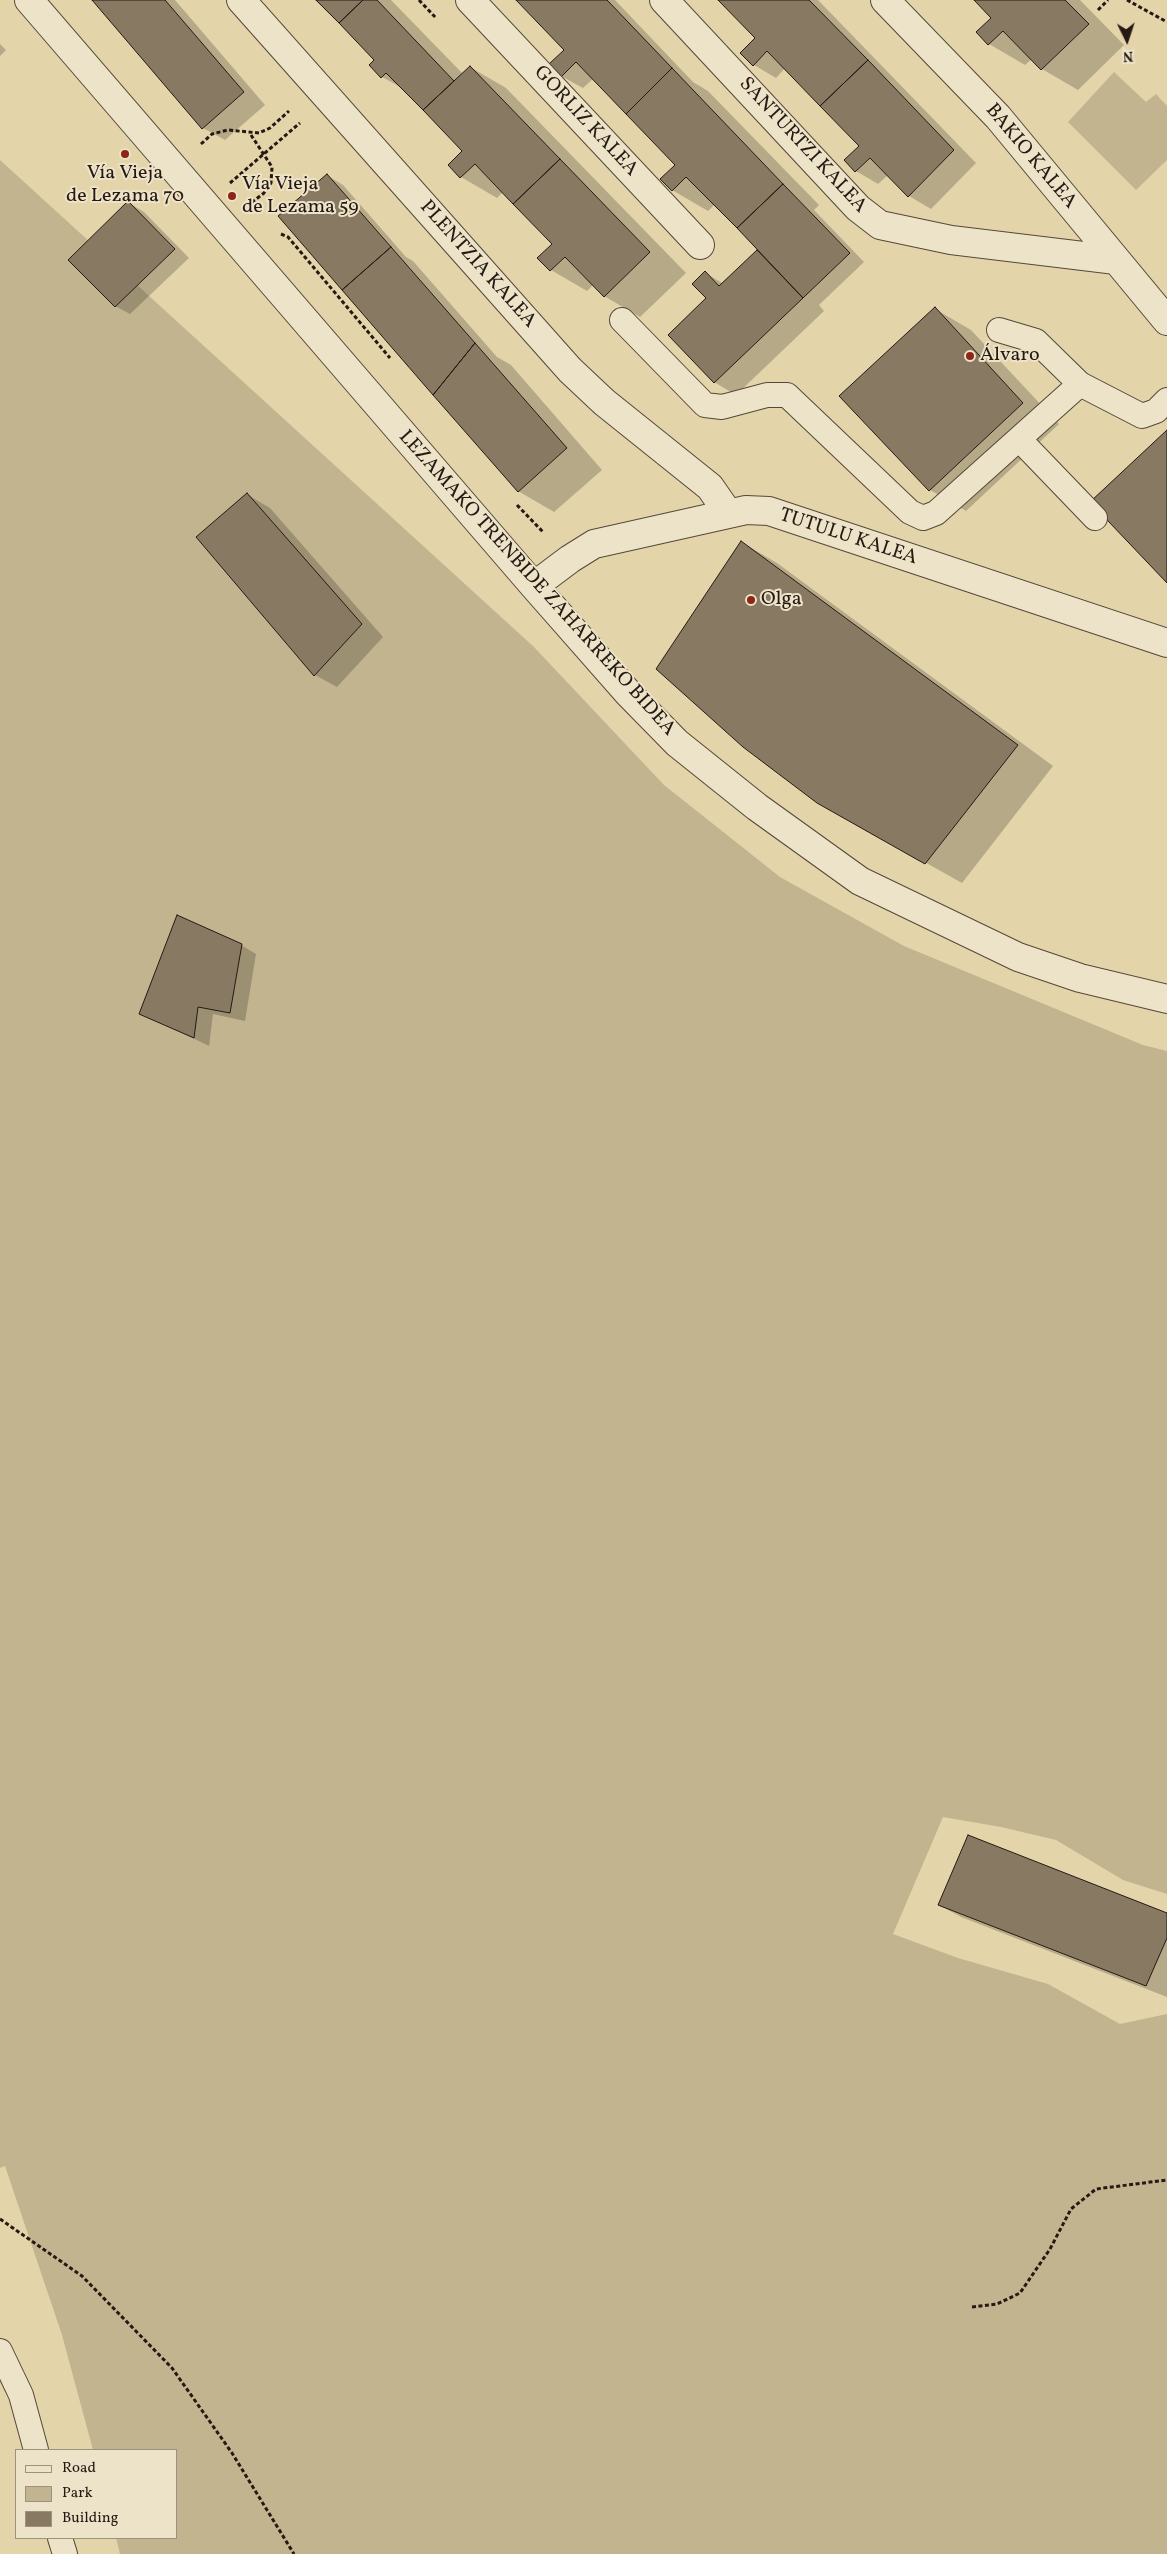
<!DOCTYPE html>
<html>
<head>
<meta charset="utf-8">
<style>
	body { margin:0 }
	#map { position:relative; width:1167px; height:2554px; overflow:hidden; background:#e3d4aa; font-family:Vollkorn,serif }
	canvas { display:block }
	.legend { position:absolute; left:15px; top:2449px; width:162px; height:90px; box-sizing:border-box; background:#ede3c8; border:1px solid #9d9280; margin:0; padding:6px 9px; list-style:none; font-size:15px; color:#251913 }
	.legend li { display:flex; align-items:center; gap:10px; height:25px }
	.legend b { width:25px; border:1px solid #9d9280 }
	.north { position:absolute; left:1102px; top:15px; width:50px; height:50px; -webkit-text-stroke:4px #ede3c8; paint-order:stroke; rotate:176deg; font-size:14px; font-weight:700; line-height:20px; text-align:center; color:#251913 }
	.north::after { content:''; display:block; margin:auto; width:18px; height:22px; background:#251913; clip-path:polygon(50% 0,100% 100%,50% 72%,0 100%) }
</style>
</head>
<body>
<div id="map">
<canvas width="1167" height="2554"></canvas>
<ul class="legend">
<li><b style="height:6px;background:#ede3c8"></b>Road</li>
<li><b style="height:14px;background:#c3b490"></b>Park</li>
<li><b style="height:14px;background:#887a62"></b>Building</li>
</ul>
<div class="north">N</div>
</div>
<script>
const ctx = document.querySelector('canvas').getContext('2d');
ctx.lineJoin = 'round';
function fill(path, color) {
  ctx.fillStyle = color;
  ctx.fill(path, 'evenodd');
}
function shape(rows) {
  const path = new Path2D();
  for (const r of rows) {
    path.moveTo(r[0], r[1]);
    for (let i = 2; i < r.length; i += 2) path.lineTo(r[i], r[i + 1]);
  }
  return path;
}
function strokePath(path, color, width, dash) {
  ctx.strokeStyle = color;
  ctx.lineWidth = width;
  ctx.lineCap = dash ? 'butt' : 'round';
  ctx.setLineDash(dash || []);
  ctx.stroke(path);
}
function label(font, color, halo, rows, align = 'center') {
  ctx.font = font + ' Vollkorn,serif';
  ctx.lineWidth = 4;
  ctx.setLineDash([]);
  ctx.textBaseline = 'middle';
  ctx.strokeStyle = halo;
  ctx.fillStyle = color;
  for (const [text, x, y, turn = 0] of rows) {
    ctx.save();
    ctx.translate(x, y);
    ctx.rotate((+turn || 0) * Math.PI / 180);
    ctx.textAlign = isNaN(turn) ? turn : align;
    if (halo) ctx.strokeText(text, 0, 0);
    ctx.fillText(text, 0, 0);
    ctx.restore();
  }
}
const green = shape([
	[1114,72,1146,102,1156,94,1167,106,1167,160,1136,190,1068,122],
	[0,160,534,647,664,785,780,877,904,946,1143,1045,1167,1051,1167,1894,1123,1880,1056,1840,1001,1827,943,1817,893,1934,958,1958,1048,1984,1120,2024,1167,2014,1167,2554,120,2554,116,2538,176,2538,176,2450,93,2450,62,2335,5,2166,0,2168]
]);
const shadow = shape([
	[93,0,175,0,265,105,225,140,203,128],
	[315,0,391,0,463,74,470,67,506,88,686,273,640,317,604,296,593,285,587,291,551,270,539,258,553,244,503,192,497,198,461,177,464,151,404,89,382,77,376,60],
	[518,0,615,0,693,82,708,91,819,205,814,210,864,262,819,305,824,311,736,395,714,382,705,273,724,284,757,252,762,255,715,204,708,211,672,190,677,165,594,78,583,88,561,76,565,50],
	[720,0,818,0,976,163,931,209,909,196,888,175,878,184,856,171,846,160,860,146,785,68,776,78,754,65,757,39],
	[975,0,1080,0,1124,45,1078,90,1042,69,1032,59,1025,65,989,44,978,33,993,18],
	[0,44,6,50,0,56],
	[328,176,343,185,406,257,413,261,497,357,511,365,602,470,554,512,518,491],
	[129,203,144,212,189,258,130,314,115,306],
	[935,309,971,330,1059,424,966,511,930,490,841,396],
	[248,495,270,508,383,637,337,687,315,675],
	[741,542,777,563,1053,766,962,883,855,823],
	[241,945,256,954,245,1021,213,1014,209,1046,141,1013],
	[939,1905,1167,1915,1167,1997,961,1917]
]);
const building = shape([
	[92,0,165,0,244,92,202,129,92,0],
	[316,0,363,0,339,23,316,0],
	[363,0,377,0,454,81,423,110,386,73,381,78,369,65,374,60,339,23,363,0],
	[516,0,607,0,672,68,626,114,576,62,561,77,549,64,564,50,516,0],
	[718,0,809,0,868,60,820,106,767,51,753,66,740,53,755,38,718,0],
	[974,0,1065,0,1089,24,1041,70,1003,31,988,45,976,32,991,18,974,0],
	[868,60,954,150,908,197,870,158,855,172,844,160,859,146,820,106,868,60],
	[470,66,560,159,513,204,475,164,460,178,448,165,462,151,423,110,470,66],
	[672,68,783,184,737,228,686,177,672,191,660,179,675,165,626,114,672,68],
	[560,159,650,252,604,297,565,257,550,271,537,258,552,244,513,204,560,159],
	[327,174,391,247,342,290,278,216,327,174],
	[783,184,850,253,803,298,737,228,783,184],
	[128,201,175,249,115,307,68,260,128,201],
	[391,247,475,343,433,395,342,290,391,247],
	[757,250,803,298,714,383,668,335,706,298,692,284,705,271,719,286,757,250],
	[935,307,1023,403,929,491,839,396,935,307],
	[475,343,567,448,518,492,433,395,475,343],
	[1167,430,1167,583,1090,502,1167,430],
	[247,493,362,624,314,676,196,537,247,493],
	[741,541,1018,745,925,864,817,803,743,747,656,669,741,541],
	[177,915,242,944,230,1013,198,1007,194,1038,139,1014,177,915],
	[968,1835,1167,1913,1167,1938,1146,1986,938,1905,968,1835]
]);
const path = shape([
	[419,0,436,18],
	[1127,0,1167,22],
	[1098,10,1108,0],
	[294,128,300,123],
	[251,135,272,167,271,183,264,193,251,203],
	[201,144,212,134,228,130,259,133,270,128,289,111],
	[281,234,288,237,390,358],
	[517,505,544,533],
	[0,2219,82,2276,172,2368,232,2453,294,2554],
	[972,2307,997,2304,1020,2293,1050,2249,1071,2209,1096,2189,1167,2180]
]);
const lane = shape([
	[622,320,705,405,722,407,767,395,787,395,910,512,923,518,936,513,1080,384],
	[999,330,1036,341,1080,384,1142,416,1156,411,1167,400],
	[1019,439,1095,518],
	[0,2351,21,2395,36,2450],
	[60,2538,65,2554]
]);
const street = shape([
	[29,0,534,586,629,694,677,743,757,807,860,881,1018,957,1080,978,1167,999],
	[241,0,570,370,604,402,710,487,728,513],
	[470,0,700,245],
	[664,0,858,208,880,225,951,240,1116,260],
	[885,0,998,117,1167,321],
	[534,586,570,559,594,544,746,510,769,511,1167,643]
]);
const pathBridge = shape([
	[230,183,294,128]
]);
const markers = [
	[125,154,5,"#8f2418"],
	[232,196,5,"#8f2418"],
	[970,356,5,"#8f2418"],
	[751,600,5,"#8f2418"]
];
const streetNames = [
	["GORLIZ KALEA",585,122,47],
	["SANTURTZI KALEA",802,146,47],
	["BAKIO KALEA",1030,157,50],
	["PLENTZIA KALEA",477,265,48],
	["TUTULU KALEA",848,538,18],
	["LEZAMAKO TRENBIDE ZAHARREKO BIDEA",536,584,48]
];
const poiNames = [
	["Vía Vieja",125,174,"center"],
	["de Lezama 70",125,197,"center"],
	["Vía Vieja",242,185],
	["de Lezama 59",242,208],
	["Álvaro",980,356],
	["Olga",761,600]
];
fill(green, '#c3b490');
fill(shadow, '#0003');
fill(building, '#887a62');
strokePath(building, '#251913', 1);
strokePath(lane, '#544839', 26);
strokePath(street, '#544839', 30);
strokePath(path, '#251913', 3, [4, 2.5]);
strokePath(lane, '#ede3c8', 24);
strokePath(street, '#ede3c8', 28);
strokePath(pathBridge, '#251913', 3, [4, 2.5]);
for (const [x, y, r, color] of markers) {
  const dot = new Path2D();
  dot.arc(x, y, r, 0, 2 * Math.PI);
  ctx.fillStyle = color;
  ctx.fill(dot);
  strokePath(dot, '#ede3c8', 2);
}
label('20px', '#251913', '#ede3c8', streetNames);
label('20px', '#251913', '#ede3c8', poiNames, 'left');
</script>
</body>
</html>
